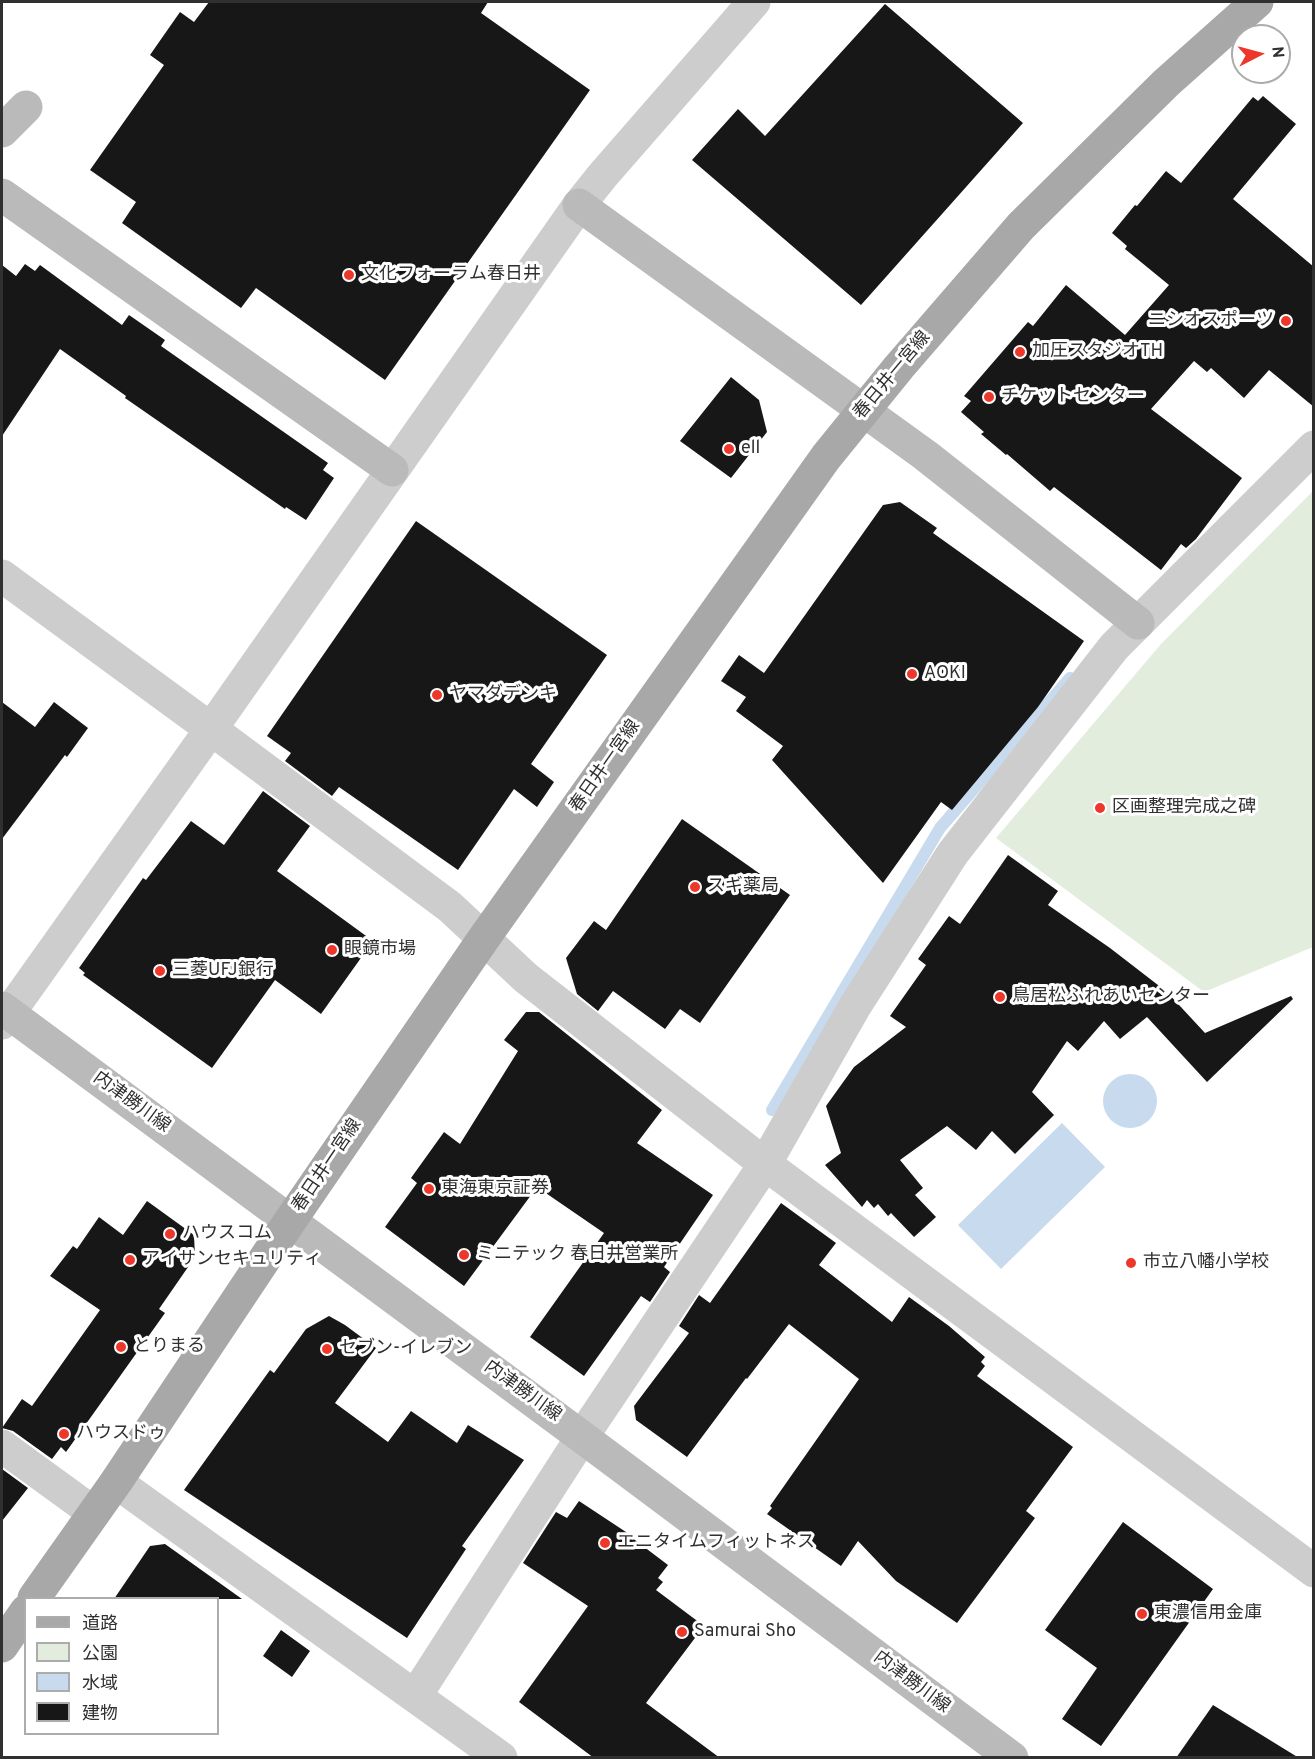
<!DOCTYPE html>
<html>
<head>
<meta charset="utf-8">
<style>
	body { margin:0 }
	#map { position:relative; width:1315px; height:1759px; overflow:hidden; background:#fff; font-family:Overpass,"Noto Sans JP",sans-serif }
	canvas { display:block }
	.frame { position:absolute; inset:0; border:3px solid #303030; pointer-events:none }
	.legend { position:absolute; left:24px; top:1597px; width:195px; height:138px; box-sizing:border-box; background:#fff; border:2px solid #acacac; margin:0; padding:8px 10px; list-style:none; font-size:18px; color:#303030 }
	.legend li { display:flex; align-items:center; gap:12px; height:30px }
	.legend b { width:30px; border:2px solid #acacac }
	.north { position:absolute; left:1231px; top:24px; width:60px; height:60px; box-sizing:border-box; background:#fff; border:2px solid #acacac; border-radius:50%; rotate:84deg; font-size:16px; font-weight:700; line-height:24px; text-align:center; color:#303030 }
	.north::after { content:''; display:block; margin:auto; width:21px; height:27px; background:#ed372b; clip-path:polygon(50% 0,100% 100%,50% 72%,0 100%) }
</style>
</head>
<body>
<div id="map">
<canvas width="1315" height="1759"></canvas>
<div class="frame"></div>
<ul class="legend">
<li><b style="height:8px;background:#a8a8a8"></b>道路</li>
<li><b style="height:16px;background:#e3eddd"></b>公園</li>
<li><b style="height:16px;background:#c8daee"></b>水域</li>
<li><b style="height:16px;background:#171717"></b>建物</li>
</ul>
<div class="north">N</div>
</div>
<script>
const ctx = document.querySelector('canvas').getContext('2d');
ctx.lineJoin = 'round';
function fill(path, color) {
  ctx.fillStyle = color;
  ctx.fill(path, 'evenodd');
}
function shape(rows) {
  const path = new Path2D();
  for (const r of rows) {
    if (r.length === 3) {
      path.moveTo(r[0] + r[2], r[1]);
      path.arc(r[0], r[1], r[2], 0, 2 * Math.PI);
      continue;
    }
    path.moveTo(r[0], r[1]);
    for (let i = 2; i < r.length; i += 2) path.lineTo(r[i], r[i + 1]);
  }
  return path;
}
function strokePath(path, color, width, dash) {
  ctx.strokeStyle = color;
  ctx.lineWidth = width;
  ctx.lineCap = dash ? 'butt' : 'round';
  ctx.setLineDash(dash || []);
  ctx.stroke(path);
}
function label(font, color, halo, rows, align = 'center') {
  ctx.font = font + ' Overpass,"Noto Sans JP",sans-serif';
  ctx.lineWidth = 6;
  ctx.setLineDash([]);
  ctx.textBaseline = 'middle';
  ctx.strokeStyle = halo;
  ctx.fillStyle = color;
  for (const [text, x, y, turn = 0] of rows) {
    ctx.save();
    ctx.translate(x, y);
    ctx.rotate((+turn || 0) * Math.PI / 180);
    ctx.textAlign = isNaN(turn) ? turn : align;
    if (halo) ctx.strokeText(text, 0, 0);
    ctx.fillText(text, 0, 0);
    ctx.restore();
  }
}
const green = shape([
	[1313,491,1313,947,1204,992,996,838,1161,644]
]);
const water = shape([
	[1130,1101,27],
	[1062,1123,1105,1167,1001,1269,958,1225]
]);
const stream = shape([
	[772,1110,940,828,1070,678]
]);
const building = shape([
	[209,2,488,2,481,13,590,90,385,380,256,288,241,308,122,223,136,202,90,170,164,65,150,55,180,12,194,22],
	[885,4,1023,123,861,305,692,160,738,109,765,136],
	[1263,96,1296,124,1233,199,1314,267,1314,407,1269,370,1244,398,1211,368,1207,372,1194,361,1151,409,1242,478,1196,539,1186,548,1181,544,1161,570,1054,487,1050,491,1007,454,1006,455,981,434,984,432,961,412,971,401,964,396,1028,322,1033,326,1066,285,1125,335,1169,285,1125,249,1127,246,1112,233,1135,205,1137,206,1166,171,1181,183,1253,97,1258,101],
	[25,264,35,271,40,265,122,325,129,315,165,340,161,346,328,463,323,470,334,478,306,520,286,507,285,509,125,398,126,396,60,349,2,436,2,265,16,276],
	[731,377,759,400,767,432,731,478,680,441],
	[900,502,937,528,933,533,1084,641,1038,707,952,810,941,802,883,883,772,760,783,746,736,711,746,697,721,681,739,655,764,673,883,505],
	[416,521,607,655,531,764,554,782,537,807,514,789,458,870,339,787,332,796,285,761,291,753,267,736],
	[2,702,35,727,54,702,88,728,67,757,65,755,2,839],
	[263,791,310,826,277,871,373,941,321,1014,275,980,212,1068,83,975,85,973,79,968,143,878,146,880,191,821,224,845],
	[682,819,790,895,700,1023,680,1009,665,1029,613,991,598,1011,577,994,566,958,594,921,606,930],
	[1008,855,1058,891,1048,905,1110,948,1167,992,1205,1033,1291,996,1293,999,1207,1082,1147,1017,1120,1039,1104,1021,1078,1051,1067,1041,1032,1092,1054,1115,1015,1154,992,1131,976,1150,947,1126,900,1160,923,1188,915,1195,936,1217,914,1237,891,1213,888,1216,878,1204,874,1208,867,1200,862,1207,825,1165,841,1153,826,1106,854,1067,906,1027,890,1016,926,965,918,959,949,916,960,924],
	[526,1012,539,1012,662,1110,637,1143,713,1195,664,1267,670,1272,650,1302,641,1296,584,1376,530,1337,604,1233,537,1187,464,1286,385,1227,417,1183,411,1178,444,1132,460,1144,518,1051,504,1040],
	[147,1201,194,1235,195,1257,159,1309,165,1313,66,1452,61,1447,52,1459,13,1431,2,1428,22,1399,32,1406,100,1310,50,1276,73,1246,77,1249,99,1217,123,1235],
	[781,1203,836,1243,819,1265,892,1322,909,1297,949,1326,985,1357,981,1362,985,1366,977,1376,1073,1447,1026,1511,1035,1518,957,1623,896,1581,858,1541,841,1566,767,1514,772,1508,770,1506,859,1379,789,1324,747,1379,746,1378,687,1457,636,1420,634,1406,689,1333,679,1326,699,1295,710,1303],
	[329,1316,345,1325,376,1348,335,1403,388,1442,411,1411,457,1443,468,1425,524,1460,462,1546,466,1549,407,1638,184,1490,270,1370,274,1373,306,1329],
	[2,1469,28,1488,2,1521],
	[579,1501,632,1536,631,1537,668,1565,658,1578,663,1582,656,1590,704,1626,646,1703,720,1758,594,1758,519,1702,588,1606,523,1563,556,1512,567,1518],
	[1123,1522,1213,1589,1101,1746,1062,1719,1097,1668,1045,1630],
	[165,1544,242,1599,114,1599,150,1546],
	[281,1630,310,1651,292,1677,263,1656],
	[1213,1705,1299,1758,1176,1758]
]);
const street = shape([
	[2,576,211,729,450,907,526,978,765,1164,1314,1571],
	[2,1023,211,729,579,205,603,175,754,2],
	[2,1446,94,1513],
	[116,1482,501,1758],
	[416,1695,582,1437,765,1164,855,1006,953,853,1114,647,1314,447]
]);
const secondary = shape([
	[2,131,26,107],
	[2,195,392,470],
	[579,205,925,455,1138,623],
	[2,1008,582,1437,1012,1758]
]);
const primary = shape([
	[34,1598,116,1482,290,1221,484,938,826,457,899,367,1021,226,1166,83,1257,2],
	[2,1646,26,1611]
]);
const markers = [
	[349,275,6,"#ed372b"],
	[1286,321,6,"#ed372b"],
	[1020,352,6,"#ed372b"],
	[989,397,6,"#ed372b"],
	[729,449,6,"#ed372b"],
	[912,674,6,"#ed372b"],
	[437,695,6,"#ed372b"],
	[1100,808,6,"#ed372b"],
	[695,887,6,"#ed372b"],
	[332,950,6,"#ed372b"],
	[160,971,6,"#ed372b"],
	[1000,997,6,"#ed372b"],
	[429,1189,6,"#ed372b"],
	[170,1234,6,"#ed372b"],
	[464,1255,6,"#ed372b"],
	[130,1260,6,"#ed372b"],
	[1131,1263,6,"#ed372b"],
	[121,1347,6,"#ed372b"],
	[327,1349,6,"#ed372b"],
	[64,1434,6,"#ed372b"],
	[605,1543,6,"#ed372b"],
	[1142,1614,6,"#ed372b"],
	[682,1632,6,"#ed372b"]
];
const poiNames = [
	["文化フォーラム春日井",361,275],
	["ニシオスポーツ",1274,321,"right"],
	["加圧スタジオTH",1032,352],
	["チケットセンター",1001,397],
	["ell",741,449],
	["AOKI",924,674],
	["ヤマダデンキ",449,695],
	["区画整理完成之碑",1112,808],
	["スギ薬局",707,887],
	["眼鏡市場",344,950],
	["三菱UFJ銀行",172,971],
	["鳥居松ふれあいセンター",1012,997],
	["東海東京証券",441,1189],
	["ハウスコム",182,1234],
	["ミニテック 春日井営業所",476,1255],
	["アイサンセキュリティ",142,1260],
	["市立八幡小学校",1143,1263],
	["とりまる",133,1347],
	["セブン-イレブン",339,1349],
	["ハウスドゥ",76,1434],
	["エニタイムフィットネス",617,1543],
	["東濃信用金庫",1154,1614],
	["Samurai Sho",694,1632]
];
const streetNames = [
	["春日井一宮線",893,376,-50],
	["春日井一宮線",606,767,-55],
	["内津勝川線",131,1103,36],
	["春日井一宮線",328,1166,-56],
	["内津勝川線",522,1392,36],
	["内津勝川線",911,1683,37]
];
fill(green, '#e3eddd');
fill(water, '#c8daee');
strokePath(stream, '#c8daee', 12);
fill(building, '#171717');
strokePath(street, '#cdcdcd', 33);
strokePath(secondary, '#bababa', 33);
strokePath(primary, '#a8a8a8', 33);
for (const [x, y, r, color] of markers) {
  const dot = new Path2D();
  dot.arc(x, y, r, 0, 2 * Math.PI);
  ctx.fillStyle = color;
  ctx.fill(dot);
  strokePath(dot, '#fff', 2);
}
label('18px', '#303030', '#fff', poiNames, 'left');
label('18px', '#303030', '#fff', streetNames);
</script>
</body>
</html>
